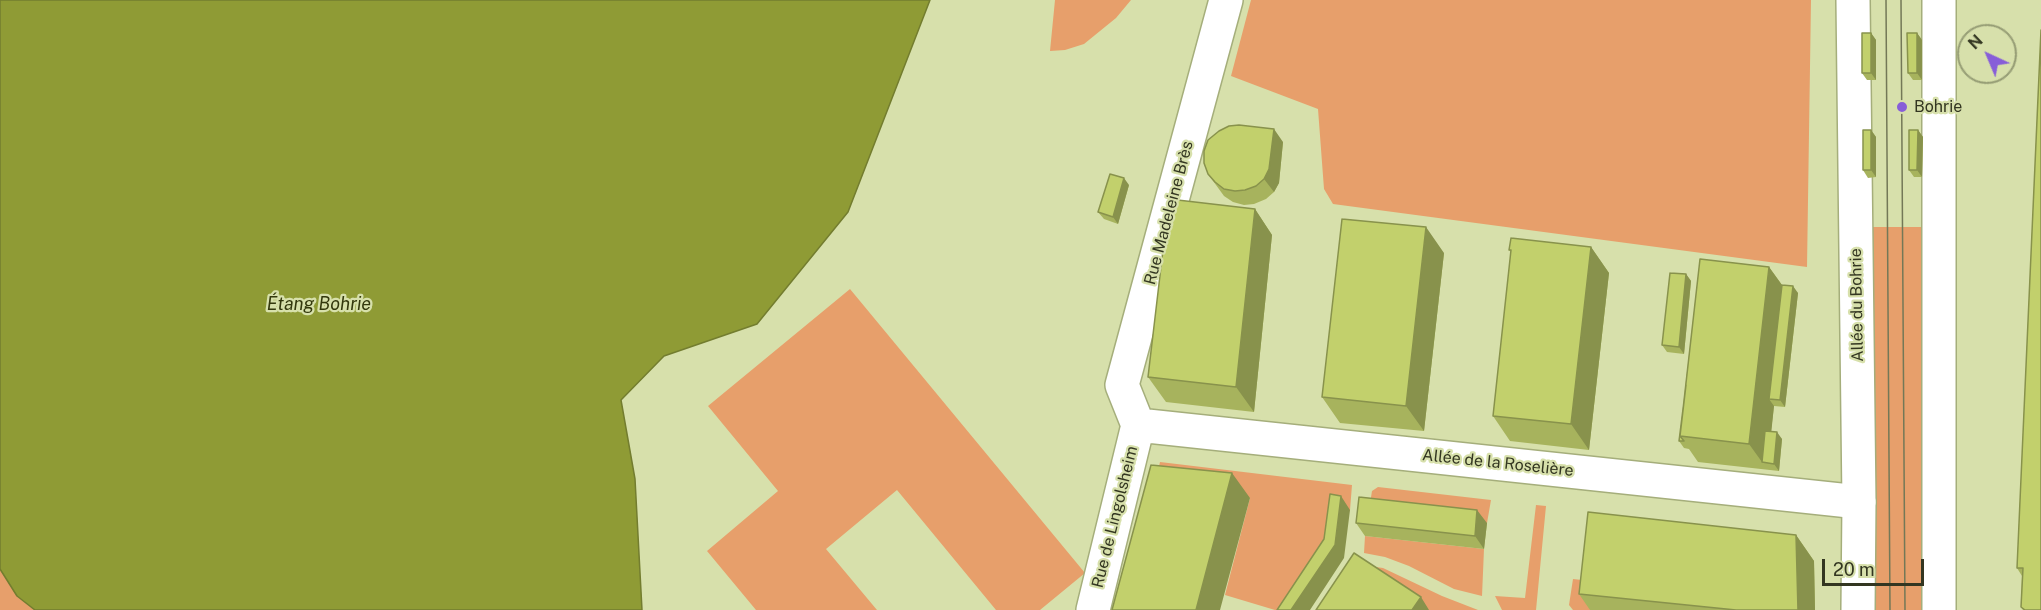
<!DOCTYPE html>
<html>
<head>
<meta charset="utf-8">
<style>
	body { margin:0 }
	#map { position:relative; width:2041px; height:610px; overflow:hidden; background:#d7e0ab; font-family:"Public Sans",sans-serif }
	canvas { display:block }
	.north { position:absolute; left:1957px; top:24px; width:60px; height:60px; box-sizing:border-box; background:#d7e0ab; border:2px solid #959c74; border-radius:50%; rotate:316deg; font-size:16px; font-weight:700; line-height:24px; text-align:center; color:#333621 }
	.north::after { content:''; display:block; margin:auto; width:21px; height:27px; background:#875ed8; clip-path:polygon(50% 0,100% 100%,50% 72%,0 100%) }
	.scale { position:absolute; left:1822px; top:559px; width:102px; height:27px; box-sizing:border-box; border:3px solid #333621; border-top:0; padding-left:8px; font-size:18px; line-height:21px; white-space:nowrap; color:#333621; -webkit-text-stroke:4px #d7e0ab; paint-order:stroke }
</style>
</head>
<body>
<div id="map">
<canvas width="2041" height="610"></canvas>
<div class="north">N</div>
<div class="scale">20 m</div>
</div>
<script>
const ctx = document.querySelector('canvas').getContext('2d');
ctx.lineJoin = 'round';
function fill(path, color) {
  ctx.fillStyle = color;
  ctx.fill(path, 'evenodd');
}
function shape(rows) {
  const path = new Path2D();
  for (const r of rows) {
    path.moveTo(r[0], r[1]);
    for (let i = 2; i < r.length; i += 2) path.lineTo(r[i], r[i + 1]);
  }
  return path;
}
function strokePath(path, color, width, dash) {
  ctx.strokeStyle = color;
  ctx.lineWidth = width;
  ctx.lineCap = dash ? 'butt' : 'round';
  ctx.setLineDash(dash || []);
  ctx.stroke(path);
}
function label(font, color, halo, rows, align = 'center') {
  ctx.font = font + ' "Public Sans",sans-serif';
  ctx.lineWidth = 4.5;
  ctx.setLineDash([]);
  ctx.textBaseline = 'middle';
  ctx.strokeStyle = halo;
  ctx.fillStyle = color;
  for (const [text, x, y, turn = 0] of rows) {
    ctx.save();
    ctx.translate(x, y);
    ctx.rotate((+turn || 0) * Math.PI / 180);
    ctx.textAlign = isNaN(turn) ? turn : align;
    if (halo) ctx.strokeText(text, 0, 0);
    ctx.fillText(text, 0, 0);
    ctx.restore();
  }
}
const green = shape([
	[1055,0,1131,0,1116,18,1084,44,1065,50,1050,51],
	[1251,0,1811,0,1807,267,1333,204,1324,189,1318,109,1231,76],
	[1865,227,1925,227,1927,610,1869,610],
	[850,289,1085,573,1040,610,996,610,897,490,826,549,877,610,756,610,707,551,778,491,708,406],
	[1160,462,1352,485,1350,510,1296,610,1275,610,1225,595,1250,498,1154,488],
	[1378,487,1491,500,1487,523,1369,510,1372,491],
	[1536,505,1546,506,1536,610,1502,610,1495,596,1525,598],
	[1365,536,1484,549,1482,596,1454,589,1409,566,1385,557,1364,553],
	[1376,567,1383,568,1442,596,1478,610,1338,610],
	[0,569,17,596,35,610,0,610],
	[1573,579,1600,582,1597,610,1573,610,1569,605]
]);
const water = shape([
	[0,0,930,0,848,212,757,324,664,356,621,400,635,479,642,610,35,610,17,596,0,569,0,0]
]);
const minor = shape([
	[1138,425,1859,502],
	[1138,425,1122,385,1226,0],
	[1093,610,1138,425]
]);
const secondary = shape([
	[1853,0,1859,502,1858,610],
	[1939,0,1939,610]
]);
const tram = shape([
	[1886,0,1890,610],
	[1901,0,1905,610]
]);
const wall = shape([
	[2041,30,2041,610,2023,610,2021,607,2022,576,2017,568],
	[1871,33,1876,40,1876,80,1867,80,1862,73],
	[1917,33,1922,40,1922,80,1913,80,1908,73],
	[1871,130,1876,137,1876,177,1868,178,1863,170],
	[1918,130,1923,137,1922,177,1914,177,1909,170],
	[1283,142,1279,183,1274,192,1266,199,1254,204,1244,205,1233,202,1224,196,1208,174],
	[1129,185,1118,224,1104,219,1098,212],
	[1255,209,1272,235,1254,412,1166,402,1148,377],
	[1591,247,1609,273,1589,450,1510,441,1493,416,1511,252,1509,250],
	[1444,253,1424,431,1340,423,1322,397],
	[1700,259,1769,267,1782,285,1798,293,1785,407,1774,406,1771,431,1782,439,1779,471,1698,462,1689,449,1684,448,1679,441],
	[1686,274,1691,281,1684,354,1667,352,1662,345],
	[1356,523,1487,523,1484,549,1365,536],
	[1796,535,1814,561,1815,610,1590,610,1579,594]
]);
const shadedWall = shape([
	[1871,33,1876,40,1876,80,1871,73],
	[1917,33,1922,40,1922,80,1917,73],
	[1274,129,1283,142,1279,183,1274,192,1264,179],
	[1871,130,1876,137,1876,177,1871,170],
	[1918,130,1923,137,1922,177,1917,170],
	[1124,178,1129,185,1118,224,1113,217],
	[1255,209,1272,235,1254,412,1236,387],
	[1426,227,1444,253,1424,431,1406,406],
	[1591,247,1609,273,1589,450,1571,424],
	[1769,267,1787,292,1769,399,1774,406,1768,463,1762,462,1749,444],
	[1686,274,1691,281,1684,354,1679,347],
	[1793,286,1798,293,1785,407,1780,400],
	[1777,432,1782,439,1779,471,1774,464],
	[1232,473,1250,498,1220,610,1196,610],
	[1341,496,1350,510,1344,558,1310,610,1291,610,1335,545],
	[1477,510,1487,523,1484,549,1475,536],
	[1796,535,1814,561,1815,610,1798,610],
	[1421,597,1429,610,1412,610]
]);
const building = shape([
	[2041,30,2041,610,2025,610,2021,607,2023,568,2017,568,2041,30],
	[1862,33,1871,33,1871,73,1862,73,1862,33],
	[1907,33,1917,33,1917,73,1908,73,1907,33],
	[1239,125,1274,129,1269,169,1264,179,1256,186,1245,190,1235,191,1224,189,1215,182,1208,174,1204,163,1204,151,1208,140,1219,131,1229,126,1239,125],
	[1863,130,1871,130,1871,170,1863,170,1863,130],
	[1909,130,1918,130,1917,170,1909,170,1909,130],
	[1110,174,1124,178,1113,217,1098,212,1110,174],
	[1169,199,1255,209,1236,387,1148,377,1169,199],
	[1342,219,1426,227,1406,406,1322,397,1342,219],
	[1511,238,1591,247,1571,424,1493,416,1511,250,1509,250,1511,238],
	[1700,259,1769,267,1749,444,1680,436,1700,259],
	[1670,273,1686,274,1679,347,1662,345,1670,273],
	[1782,285,1793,286,1780,400,1769,399,1782,285],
	[1686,385,1680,436,1684,441,1679,441,1686,385],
	[1765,431,1777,432,1774,464,1762,462,1765,431],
	[1151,465,1232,473,1196,610,1112,610,1151,465],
	[1330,494,1341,496,1335,545,1291,610,1277,610,1324,539,1330,494],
	[1359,497,1477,510,1475,536,1356,523,1359,497],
	[1588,512,1796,535,1798,610,1736,610,1579,594,1588,512],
	[1354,553,1421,597,1412,610,1316,610,1354,553]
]);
const markers = [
	[1902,107,6,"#875ed8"]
];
const poiNames = [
	["Bohrie",1914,107]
];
const streetNames = [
	["Rue Madeleine Brès",1169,213,-75],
	["Allée du Bohrie",1857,305,-91],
	["Allée de la Roselière",1498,463,6],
	["Rue de Lingolsheim",1115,517,-76]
];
const waterNames = [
	["Étang Bohrie",319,304]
];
fill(green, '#e79f6b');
fill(water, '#8f9b35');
strokePath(water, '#737d2f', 1.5);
strokePath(minor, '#a5ae7b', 36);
strokePath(secondary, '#a5ae7b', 36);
strokePath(minor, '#fff', 33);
strokePath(secondary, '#fff', 33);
strokePath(tram, '#737857', 1.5);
fill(wall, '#a7b35d');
fill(shadedWall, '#88924c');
fill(building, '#c2d06c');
strokePath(building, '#88924c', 1.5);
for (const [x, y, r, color] of markers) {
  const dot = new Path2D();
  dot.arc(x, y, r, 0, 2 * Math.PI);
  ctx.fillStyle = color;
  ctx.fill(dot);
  strokePath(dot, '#d7e0ab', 2);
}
label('16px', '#333621', '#d7e0ab', poiNames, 'left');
label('16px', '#333621', '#d7e0ab', streetNames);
label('italic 18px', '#33380d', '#d7e0ab', waterNames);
</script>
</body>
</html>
